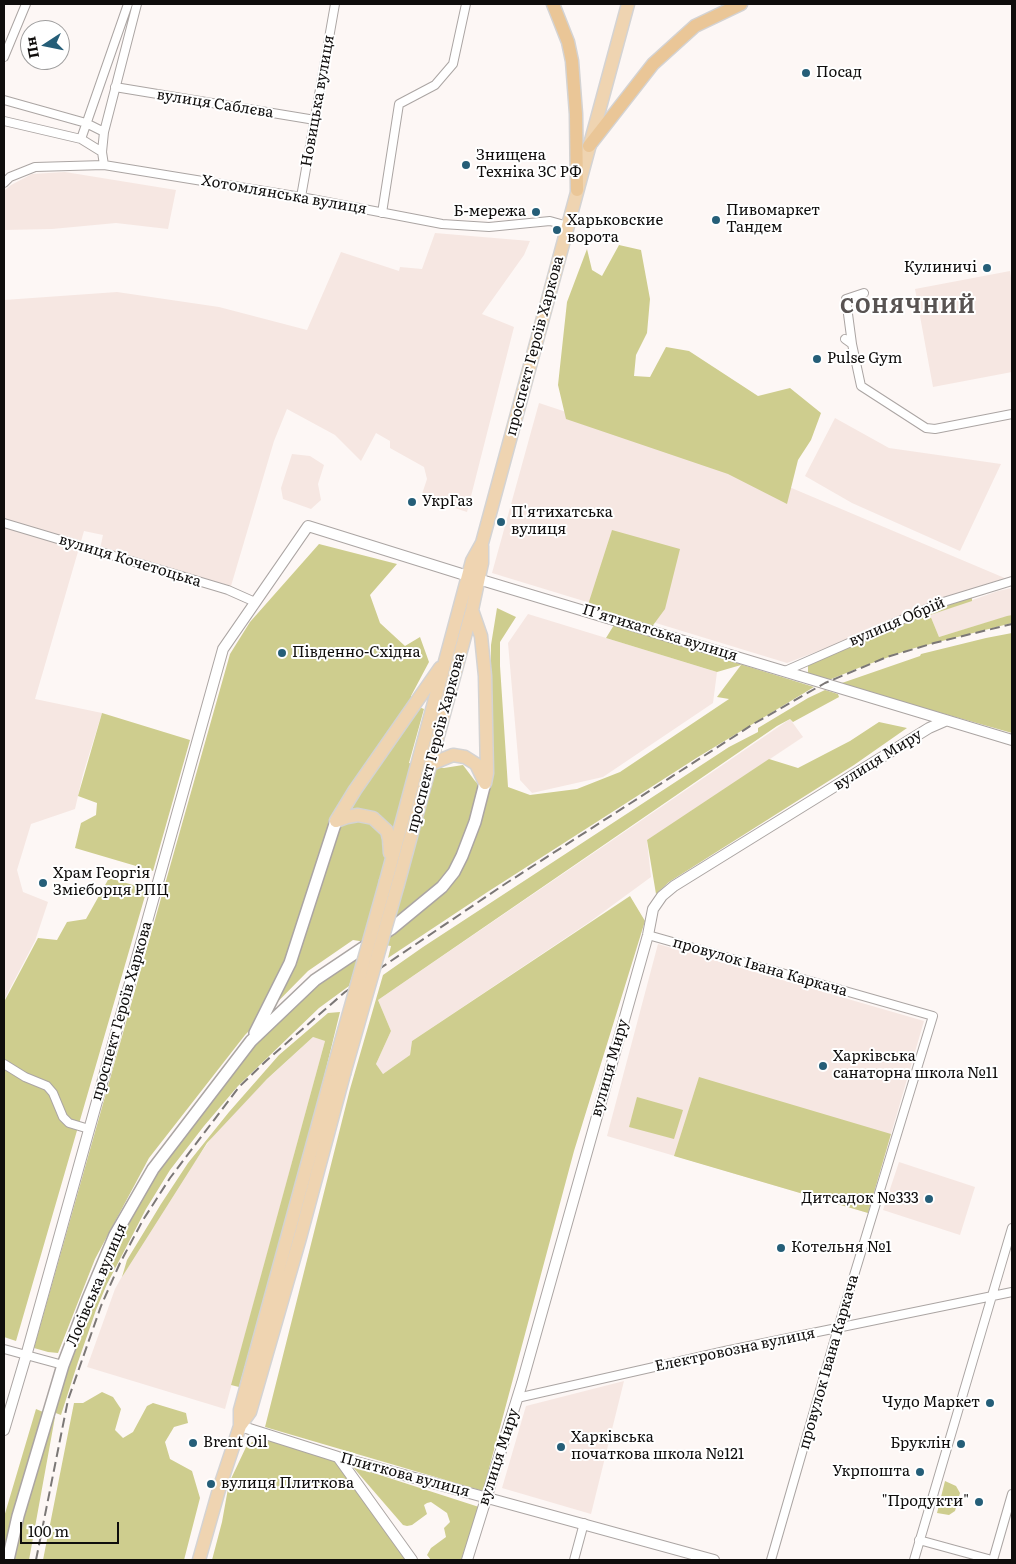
<!DOCTYPE html>
<html>
<head>
<meta charset="utf-8">
<style>
	body { margin:0 }
	#map { position:relative; width:1016px; height:1564px; overflow:hidden; background:#fdf7f5; font-family:Literata,serif }
	canvas { display:block }
	.frame { position:absolute; inset:0; border:5px solid #0f0d0c; pointer-events:none }
	.north { position:absolute; left:20px; top:20px; width:50px; height:50px; box-sizing:border-box; background:#fff; border:1px solid #9f9e9e; border-radius:50%; rotate:259deg; font-size:14px; font-weight:700; line-height:20px; text-align:center; color:#0f0d0c }
	.north::after { content:''; display:block; margin:auto; width:18px; height:22px; background:#255e78; clip-path:polygon(50% 0,100% 100%,50% 72%,0 100%) }
	.scale { position:absolute; left:20px; top:1522px; width:99px; height:22px; box-sizing:border-box; border:2px solid #0f0d0c; border-top:0; padding-left:6px; font-size:15px; line-height:18px; white-space:nowrap; color:#0f0d0c; -webkit-text-stroke:4px #fff; paint-order:stroke }
</style>
</head>
<body>
<div id="map">
<canvas width="1016" height="1564"></canvas>
<div class="frame"></div>
<div class="north">Пн</div>
<div class="scale">100 m</div>
</div>
<script>
const ctx = document.querySelector('canvas').getContext('2d');
ctx.lineJoin = 'round';
function fill(path, color) {
  ctx.fillStyle = color;
  ctx.fill(path, 'evenodd');
}
function shape(rows) {
  const path = new Path2D();
  for (const r of rows) {
    path.moveTo(r[0], r[1]);
    for (let i = 2; i < r.length; i += 2) path.lineTo(r[i], r[i + 1]);
  }
  return path;
}
function strokePath(path, color, width, dash) {
  ctx.strokeStyle = color;
  ctx.lineWidth = width;
  ctx.lineCap = dash ? 'butt' : 'round';
  ctx.setLineDash(dash || []);
  ctx.stroke(path);
}
function label(font, color, halo, rows, align = 'center') {
  ctx.font = font + ' Literata,serif';
  ctx.lineWidth = 4;
  ctx.setLineDash([]);
  ctx.textBaseline = 'middle';
  ctx.strokeStyle = halo;
  ctx.fillStyle = color;
  for (const [text, x, y, turn = 0] of rows) {
    ctx.save();
    ctx.translate(x, y);
    ctx.rotate((+turn || 0) * Math.PI / 180);
    ctx.textAlign = isNaN(turn) ? turn : align;
    if (halo) ctx.strokeText(text, 0, 0);
    ctx.fillText(text, 0, 0);
    ctx.restore();
  }
}
const built = shape([
	[65,172,176,190,168,229,116,223,52,229,4,230,4,191,11,185,32,174],
	[435,233,530,241,524,255,482,314,514,327,467,512,421,497,427,479,424,467,390,448,390,441,376,433,361,461,335,435,287,409,274,441,231,586,100,549,103,535,84,531,35,699,102,713,83,774,75,809,31,824,17,870,23,892,48,902,35,941,4,1000,4,300,117,292,219,307,307,330,341,252,399,271,400,267,422,269],
	[1010,271,1012,285,1012,372,933,387,915,289],
	[539,403,775,481,1007,579,787,663,492,573],
	[835,418,889,448,1001,464,960,551,852,503,805,476],
	[292,454,310,456,324,465,318,484,321,500,311,509,283,499,281,488],
	[1012,588,1012,615,939,637,930,615,998,591],
	[528,614,717,672,713,703,603,777,532,793,520,780,508,643],
	[790,719,803,737,647,841,651,877,591,921,412,1041,410,1055,383,1074,376,1064,391,1031,378,1000],
	[658,944,924,1021,868,1213,607,1136],
	[313,1037,325,1041,225,1409,87,1367,115,1289,151,1224,226,1117],
	[899,1162,975,1187,960,1235,883,1210],
	[624,1381,591,1514,502,1488,526,1406]
]);
const green = shape([
	[619,245,641,250,650,299,647,333,636,355,634,376,650,377,666,347,689,351,758,396,790,388,821,413,811,440,798,460,787,504,728,474,566,419,558,385,567,302,587,249,592,270,602,276],
	[612,530,680,549,665,609,651,628,586,611],
	[319,544,397,564,370,595,380,623,405,646,420,637,429,662,411,696,419,707,424,709,409,763,422,765,467,600,470,601,426,765,444,768,463,765,475,781,489,794,491,645,497,608,516,617,500,642,500,666,508,787,530,795,577,789,620,772,729,699,717,697,741,665,717,672,606,638,614,625,814,687,698,757,489,891,388,958,391,946,353,940,308,971,245,1035,149,1158,95,1259,58,1353,48,1352,34,1348,230,654,250,622],
	[972,596,972,601,930,615,939,637,1007,616,1012,615,1012,623,911,649,861,667,829,680,810,676,808,673,808,664,929,612],
	[1012,633,1012,733,839,684,920,656,921,654,986,638],
	[825,690,838,694,839,697,793,722,790,719,777,726,378,1000,391,1031,376,1064,383,1074,410,1055,412,1041,630,896,645,921,574,1151,483,1491,265,1427,350,1089,383,975,423,947,729,747,758,732,758,728,808,698],
	[102,713,190,740,153,871,75,848,81,823,96,815,97,803,78,796],
	[879,722,907,728,854,765,669,882,656,894,647,840,769,759,798,768,850,741],
	[109,878,147,889,16,1341,4,1337,4,1002,38,938,57,940,67,922,86,919],
	[358,959,349,986,319,1008,238,1086,204,1126,170,1170,146,1209,107,1284,96,1310,78,1362,61,1415,53,1412,62,1375,99,1277,147,1185,270,1023,340,967],
	[340,1012,308,1142,239,1387,231,1385,325,1041,313,1037,267,1079,207,1143,122,1277,127,1260,161,1204,188,1163,229,1112,279,1055,328,1013],
	[699,1077,891,1134,868,1213,674,1156],
	[637,1097,683,1110,674,1139,629,1127],
	[102,1392,113,1397,121,1409,115,1430,123,1438,133,1432,147,1406,153,1403,186,1413,188,1423,174,1427,165,1442,170,1459,192,1471,200,1498,184,1560,43,1560,74,1403,83,1403],
	[36,1409,55,1417,29,1560,4,1560,4,1517],
	[260,1438,335,1460,408,1560,212,1560,222,1522,229,1483,247,1445],
	[352,1466,479,1507,461,1560,431,1560,427,1555,431,1548,446,1537,444,1528,450,1522,447,1513,431,1502,427,1503,424,1505,427,1514,412,1525,407,1526,403,1525],
	[945,1481,956,1486,960,1493,955,1511,949,1515,937,1513]
]);
const minor = shape([
	[4,57,26,4],
	[115,87,315,120],
	[4,100,86,123,104,132],
	[4,121,81,139,102,152],
	[81,139,128,4],
	[104,165,102,152,104,132,137,4],
	[4,183,10,177,35,167,104,165,301,197,442,224,489,227,550,221,568,226],
	[301,197,335,4],
	[382,213,399,104,435,85,453,64,466,4],
	[845,339,852,344,861,386,926,428,935,429,1012,414],
	[852,344,846,299,864,293],
	[4,523,228,590,255,602],
	[785,671,940,603,1012,581],
	[648,935,933,1016,838,1328,771,1560],
	[4,1064,25,1077,47,1086,53,1093,63,1117,69,1123,89,1129],
	[4,1349,63,1365],
	[517,1398,725,1351,1012,1292],
	[919,1540,992,1560],
	[574,1560,584,1523],
	[914,1560,1012,1228],
	[993,1560,1012,1494]
]);
const tertiary = shape([
	[478,579,1012,740],
	[240,1426,338,1457,714,1560],
	[4,1430,26,1356,223,649,308,526,468,576],
	[338,1457,412,1560],
	[467,1560,522,1383,648,935,653,909,662,896,674,886,929,728,945,721]
]);
const secondary = shape([
	[255,1033,290,963,336,821],
	[8,1560,18,1516,63,1365,88,1299,115,1235,153,1169,251,1041,315,980,391,929,442,887,454,872,462,856,475,822,485,783]
]);
const primary = shape([
	[472,610,481,636,485,676,487,773,485,783],
	[431,764,453,755,465,757,476,764,485,783],
	[336,821,355,790,440,668],
	[336,821,347,817,358,815,373,818,387,831,389,839,390,853],
	[386,881,472,561,482,543,628,4],
	[398,884,472,610,482,563,482,546],
	[240,1426,250,1412,300,1238,344,1074],
	[199,1560,220,1486,240,1426,240,1410,333,1070]
]);
const trunk = shape([
	[553,4,568,42,572,61,576,114,577,190],
	[589,146,653,64,695,26,741,4]
]);
const rail = shape([
	[36,1560,68,1400,101,1306,120,1263,143,1220,170,1178,239,1087,266,1061,345,992,505,884,755,723,825,683,887,657,934,643,1012,624]
]);
const primaryBridge = shape([
	[333,1070,386,881],
	[344,1074,398,884]
]);
const markers = [
	[806,73,5,"#255e78"],
	[466,165,5,"#255e78"],
	[536,212,5,"#255e78"],
	[716,220,5,"#255e78"],
	[557,230,5,"#255e78"],
	[987,268,5,"#255e78"],
	[817,359,5,"#255e78"],
	[412,502,5,"#255e78"],
	[501,522,5,"#255e78"],
	[282,653,5,"#255e78"],
	[43,883,5,"#255e78"],
	[823,1066,5,"#255e78"],
	[929,1199,5,"#255e78"],
	[781,1248,5,"#255e78"],
	[990,1403,5,"#255e78"],
	[193,1443,5,"#255e78"],
	[961,1444,5,"#255e78"],
	[561,1447,5,"#255e78"],
	[920,1472,5,"#255e78"],
	[211,1484,5,"#255e78"],
	[979,1502,5,"#255e78"]
];
const poiNames = [
	["Посад",816,73],
	["Знищена",476,156],
	["Техніка ЗС РФ",476,173],
	["Пивомаркет",726,211],
	["Тандем",726,228],
	["Б-мережа",526,212,"right"],
	["Харьковские",567,221],
	["ворота",567,238],
	["Кулиничі",977,268,"right"],
	["Pulse Gym",827,359],
	["УкрГаз",422,502],
	["П'ятихатська",511,513],
	["вулиця",511,530],
	["Південно-Східна",292,653],
	["Храм Георгія",53,874],
	["Змієборця РПЦ",53,891],
	["Харківська",833,1057],
	["санаторна школа №11",833,1074],
	["Дитсадок №333",919,1199,"right"],
	["Котельня №1",791,1248],
	["Чудо Маркет",980,1403,"right"],
	["Харківська",571,1438],
	["початкова школа №121",571,1455],
	["Brent Oil",203,1443],
	["Бруклін",951,1444,"right"],
	["Укрпошта",910,1472,"right"],
	["вулиця Плиткова",221,1484],
	["\"Продукти\"",969,1502,"right"]
];
const streetNames = [
	["Новицька вулиця",318,101,-80],
	["вулиця Саблєва",215,104,9],
	["Хотомлянська вулиця",284,195,10],
	["проспект Героїв Харкова",535,346,-75],
	["вулиця Кочетоцька",130,561,17],
	["вулиця Обрій",897,622,-23],
	["П’ятихатська вулиця",660,633,17],
	["проспект Героїв Харкова",436,743,-75],
	["вулиця Миру",878,760,-32],
	["провулок Івана Каркача",760,967,16],
	["проспект Героїв Харкова",122,1011,-74],
	["вулиця Миру",610,1068,-74],
	["Лосівська вулиця",97,1285,-67],
	["Електровозна вулиця",735,1350,-12],
	["провулок Івана Каркача",829,1362,-74],
	["вулиця Миру",499,1457,-72],
	["Плиткова вулиця",405,1475,15]
];
const districtNames = [
	["СОНЯЧНИЙ",908,307]
];
fill(built, '#f6e7e2');
fill(green, '#cecd8e');
strokePath(minor, '#aba5a3', 10);
strokePath(tertiary, '#aba5a3', 12);
strokePath(secondary, '#aba5a3', 14);
strokePath(primary, '#d4d3d3', 15);
strokePath(trunk, '#d4d3d3', 15);
strokePath(minor, '#fff', 8);
strokePath(tertiary, '#fff', 10);
strokePath(secondary, '#fff', 11);
strokePath(primary, '#efd4b1', 12);
strokePath(trunk, '#eac697', 12);
strokePath(rail, '#7b7776', 2, [10, 5]);
strokePath(primaryBridge, '#d4d3d3', 15, []);
strokePath(primaryBridge, '#efd4b1', 12);
for (const [x, y, r, color] of markers) {
  const dot = new Path2D();
  dot.arc(x, y, r, 0, 2 * Math.PI);
  ctx.fillStyle = color;
  ctx.fill(dot);
  strokePath(dot, '#fff', 2);
}
label('15px', '#0f0d0c', '#fff', poiNames, 'left');
label('15px', '#0f0d0c', '#fff', streetNames);
ctx.letterSpacing = '1px';
label('bold 20px', '#585352', '#fff', districtNames);
ctx.letterSpacing = '0px';
</script>
</body>
</html>
